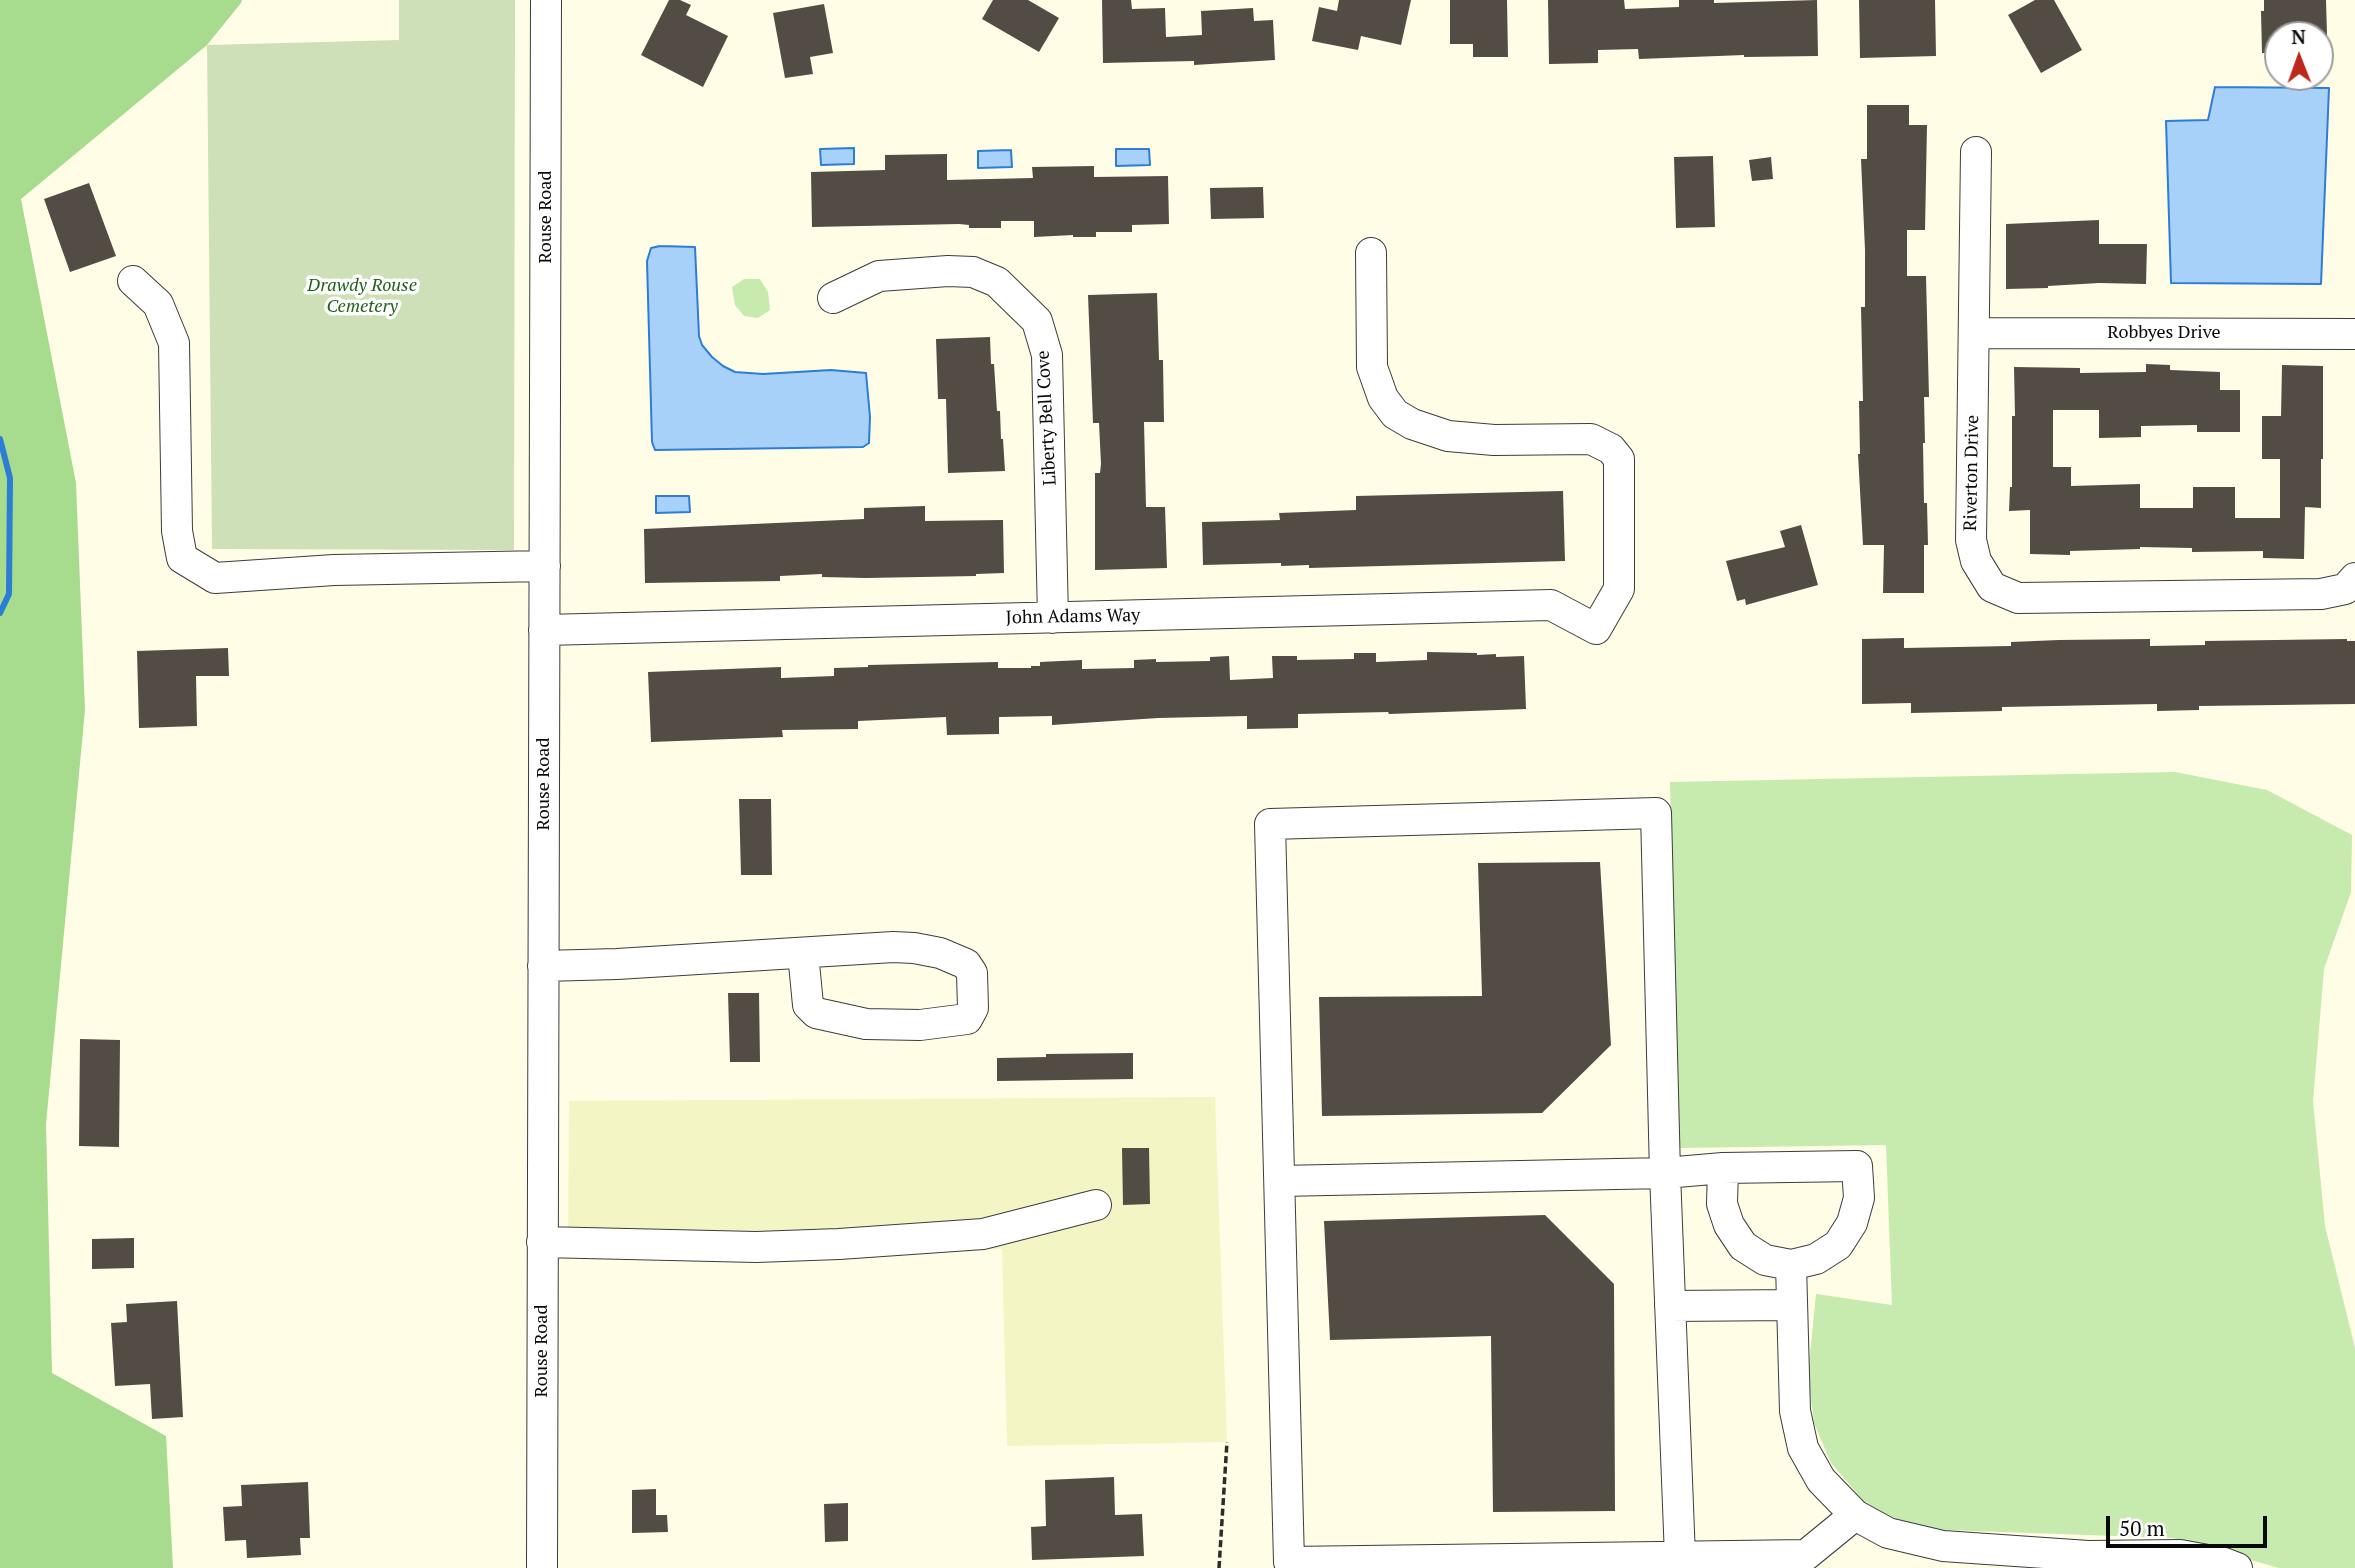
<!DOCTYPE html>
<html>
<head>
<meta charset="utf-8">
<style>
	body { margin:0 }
	#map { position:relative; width:2355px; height:1568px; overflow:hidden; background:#fffde6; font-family:"PT Serif",serif }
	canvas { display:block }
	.north { position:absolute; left:2264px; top:21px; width:70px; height:70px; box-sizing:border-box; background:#fff; border:2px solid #9d9d9d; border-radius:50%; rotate:359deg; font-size:19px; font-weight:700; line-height:28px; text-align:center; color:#090909 }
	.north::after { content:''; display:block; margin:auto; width:24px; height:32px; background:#be281c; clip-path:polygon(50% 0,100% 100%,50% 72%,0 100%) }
	.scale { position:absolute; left:2106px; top:1516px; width:161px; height:32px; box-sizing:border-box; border:4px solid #090909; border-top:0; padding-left:9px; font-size:21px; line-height:24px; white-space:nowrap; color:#090909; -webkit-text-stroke:5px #fff; paint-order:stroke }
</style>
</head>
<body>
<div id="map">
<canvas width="2355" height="1568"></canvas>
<div class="north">N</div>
<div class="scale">50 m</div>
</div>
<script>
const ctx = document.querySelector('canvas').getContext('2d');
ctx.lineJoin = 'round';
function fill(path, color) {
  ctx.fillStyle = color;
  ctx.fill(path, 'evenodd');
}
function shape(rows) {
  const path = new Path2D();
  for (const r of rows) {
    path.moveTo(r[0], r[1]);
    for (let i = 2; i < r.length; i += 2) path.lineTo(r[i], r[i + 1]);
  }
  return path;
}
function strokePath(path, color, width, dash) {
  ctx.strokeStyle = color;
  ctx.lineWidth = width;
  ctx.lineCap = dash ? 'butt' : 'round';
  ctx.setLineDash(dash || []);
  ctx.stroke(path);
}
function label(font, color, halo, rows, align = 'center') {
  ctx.font = font + ' "PT Serif",serif';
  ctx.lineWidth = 7;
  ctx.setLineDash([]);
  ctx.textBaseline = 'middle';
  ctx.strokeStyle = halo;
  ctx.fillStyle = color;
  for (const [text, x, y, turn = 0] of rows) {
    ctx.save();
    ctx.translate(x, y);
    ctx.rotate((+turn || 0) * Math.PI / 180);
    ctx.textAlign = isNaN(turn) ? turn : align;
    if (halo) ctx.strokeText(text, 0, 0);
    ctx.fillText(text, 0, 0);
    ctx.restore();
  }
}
const farmland = shape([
	[1215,1097,1227,1442,1007,1446,1002,1249,568,1258,569,1101]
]);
const green = shape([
	[744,279,760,279,768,292,770,310,758,318,744,316,735,305,732,287],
	[2175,772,2267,790,2352,835,2351,892,2324,969,2313,1101,2325,1226,2355,1348,2355,1568,2279,1568,2173,1538,1917,1529,1867,1505,1831,1463,1814,1423,1808,1375,1816,1294,1892,1305,1886,1145,1679,1148,1670,782]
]);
const forest = shape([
	[0,0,242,0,241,3,207,45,21,199,76,483,85,710,46,1124,52,1373,166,1436,173,1568,0,1568]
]);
const cemetery = shape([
	[399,0,515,0,514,550,212,549,207,45,399,40]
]);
const water = shape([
	[2215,87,2329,88,2321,284,2171,283,2166,121,2208,120,2215,87],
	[854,148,854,164,821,165,820,149,854,148],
	[1116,149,1149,149,1150,165,1116,166,1116,149],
	[1011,150,1012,167,978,168,978,151,1011,150],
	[660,246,695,247,699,336,702,345,712,357,723,366,735,372,763,374,831,370,866,373,870,417,869,443,863,447,655,450,652,442,647,261,651,248,660,246],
	[656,496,689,496,690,512,656,513,656,496]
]);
const stream = shape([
	[0,439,10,478,9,594,0,613]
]);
const building = shape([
	[669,0,680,0,691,5,686,15,728,36,703,87,641,55],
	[993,0,1028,0,1059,18,1039,52,982,19],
	[1102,0,1131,0,1132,9,1165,8,1166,37,1202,35,1201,11,1253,8,1254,21,1273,20,1275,60,1194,65,1194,61,1103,63],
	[1339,0,1411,0,1401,45,1361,36,1358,50,1312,41,1319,7,1337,11],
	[1450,0,1507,0,1508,57,1473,57,1473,44,1450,44],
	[1548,0,1624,0,1625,9,1679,7,1679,0,1714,0,1714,3,1817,0,1818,56,1744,57,1744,55,1639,59,1638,49,1598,50,1598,63,1549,64],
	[1859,0,1935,0,1936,56,1860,58],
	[2035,0,2054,0,2082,50,2041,73,2008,15],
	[2264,0,2326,0,2327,35,2278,35,2278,53,2262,53,2261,11,2264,11],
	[824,4,833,53,810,57,813,74,785,78,773,13],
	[1867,105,1909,105,1909,125,1927,125,1925,230,1907,230,1907,276,1926,276,1929,397,1924,397,1925,443,1923,443,1924,503,1927,503,1928,545,1924,545,1924,593,1883,593,1884,545,1863,545,1858,454,1860,454,1859,401,1863,401,1861,307,1865,307,1865,250,1861,159,1867,159],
	[947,154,947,180,1033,178,1032,167,1094,166,1094,177,1168,176,1169,224,1132,225,1132,232,1096,232,1096,237,1073,237,1073,235,1034,237,1034,221,1001,221,1001,228,969,228,969,225,959,224,812,227,811,172,885,170,885,155],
	[1713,156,1715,227,1676,228,1674,157],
	[1771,157,1773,179,1752,181,1749,160],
	[89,183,116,256,70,272,44,199],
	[1263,187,1264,218,1211,219,1210,188],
	[2099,220,2099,244,2147,244,2146,284,2099,283,2048,286,2048,288,2006,289,2006,224],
	[1157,293,1159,360,1163,360,1164,422,1144,422,1146,507,1165,507,1167,568,1095,570,1095,473,1100,473,1101,464,1099,423,1093,423,1088,295],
	[990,337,991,364,994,364,997,411,1000,411,1001,439,1003,439,1005,471,948,473,946,399,938,399,936,339],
	[2146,364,2170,365,2170,370,2220,372,2220,390,2240,390,2240,432,2197,432,2197,425,2141,426,2141,437,2099,438,2099,410,2053,410,2053,467,2071,467,2071,486,2140,484,2140,508,2193,508,2193,487,2235,487,2235,518,2280,518,2280,459,2262,459,2262,416,2281,416,2282,365,2323,366,2323,459,2321,459,2321,508,2305,507,2304,559,2263,558,2263,551,2192,552,2192,548,2140,547,2140,549,2070,551,2070,555,2030,554,2030,510,2009,511,2010,487,2012,487,2012,416,2015,416,2014,367,2080,368,2080,373,2146,372],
	[1563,491,1565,561,1309,568,1309,565,1281,566,1281,563,1203,565,1202,522,1280,520,1279,513,1356,510,1356,496],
	[925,506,925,521,1003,520,1004,573,976,574,976,576,866,578,822,577,822,574,780,576,780,581,645,583,644,529,864,519,864,508],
	[1801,525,1818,585,1746,605,1745,599,1737,601,1726,561,1785,547,1780,531],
	[1904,638,1904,648,2011,646,2011,642,2059,640,2150,639,2150,646,2205,645,2205,641,2347,639,2347,641,2355,641,2355,704,2199,706,2199,710,2157,711,2157,704,2053,706,2002,707,2002,711,1911,713,1911,703,1862,704,1862,639],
	[228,648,229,676,196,676,197,726,139,728,137,651],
	[1427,652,1477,653,1477,655,1496,654,1496,657,1524,656,1526,709,1389,714,1388,712,1298,714,1298,728,1247,729,1247,716,1158,718,1052,725,1052,716,999,717,999,734,947,735,946,717,858,721,858,729,782,730,783,737,651,742,648,672,781,667,781,678,834,676,834,668,868,667,868,665,998,662,998,668,1031,668,1031,666,1040,666,1040,662,1082,660,1082,669,1134,668,1134,660,1156,659,1156,662,1210,661,1210,657,1229,656,1230,680,1273,678,1272,656,1297,656,1297,660,1354,659,1354,653,1376,653,1376,662,1427,660],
	[739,799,771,799,772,875,741,875],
	[1600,862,1611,1045,1542,1113,1322,1116,1319,997,1482,996,1478,863],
	[728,993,759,993,760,1062,730,1062],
	[80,1039,120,1040,119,1147,79,1146],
	[1133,1053,1133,1079,997,1081,997,1058,1046,1057,1046,1054],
	[1122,1148,1149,1148,1150,1204,1123,1205],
	[1545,1215,1614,1284,1615,1511,1493,1512,1491,1336,1330,1340,1324,1221],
	[134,1238,134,1268,92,1269,92,1239],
	[177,1301,183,1417,152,1419,150,1384,115,1386,111,1323,127,1322,126,1304],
	[1114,1477,1115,1515,1142,1514,1144,1556,1032,1560,1031,1527,1046,1526,1045,1480],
	[308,1482,310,1538,300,1538,301,1555,247,1558,246,1540,225,1541,223,1507,242,1506,241,1485],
	[656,1489,656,1515,667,1515,668,1532,632,1533,632,1490],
	[848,1503,848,1541,825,1542,824,1504]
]);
const path = shape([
	[1219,1568,1227,1442]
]);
const minor = shape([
	[1976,152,1971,540,1976,561,1992,587,2018,598,2321,594,2345,589,2355,578],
	[133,281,158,304,174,343,177,531,182,558,215,578,334,570,545,566],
	[833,298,879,276,948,271,973,272,997,282,1037,321,1047,355,1053,618],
	[1974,333,2355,334],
	[544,630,1551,605,1596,629,1619,589,1619,459,1611,449,1591,439,1494,440,1448,436,1412,424,1395,414,1383,398,1372,367,1371,253],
	[543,966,617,964,893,947,914,948,940,953,966,964,972,973,973,1008,967,1019,920,1025,866,1024,816,1013,808,1005,803,953],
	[1723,1168,1722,1204,1729,1225,1743,1246,1765,1260,1791,1265,1816,1259,1838,1245,1852,1223,1859,1198,1857,1166,1723,1168,1665,1173,1656,813,1270,824,1289,1562,1806,1555,1855,1515],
	[1280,1181,1665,1173,1680,1557],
	[542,1242,756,1247,839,1244,983,1234,1096,1205],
	[1791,1265,1795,1411,1803,1448,1821,1480,1855,1515,1888,1533,1943,1546,2088,1556,2180,1555,2224,1563,2237,1568],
	[1670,1306,1792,1305],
	[542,1568,546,0]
]);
const streetNames = [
	["Rouse Road",546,217,-90],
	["Robbyes Drive",2164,333],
	["Liberty Bell Cove",1047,418,-93],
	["Riverton Drive",1972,473,-89],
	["John Adams Way",1073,617,-1],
	["Rouse Road",544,784,-90],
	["Rouse Road",542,1351,-90]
];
const parkNames = [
	["Drawdy Rouse",362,286],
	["Cemetery",362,307]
];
fill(farmland, '#f4f5c5');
fill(green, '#c7eaaf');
fill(forest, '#a7db8d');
fill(cemetery, '#cee0b8');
fill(water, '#a8d1f9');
strokePath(water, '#2c7dd3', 2);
strokePath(stream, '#2c7dd3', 6);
fill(building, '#524c45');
strokePath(minor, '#3c3c3c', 32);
strokePath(path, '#2b2b2b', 3.5, [7, 3.5]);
strokePath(minor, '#fff', 30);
label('18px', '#090909', '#fff', streetNames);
label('italic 18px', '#1f6218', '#fff', parkNames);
</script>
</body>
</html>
